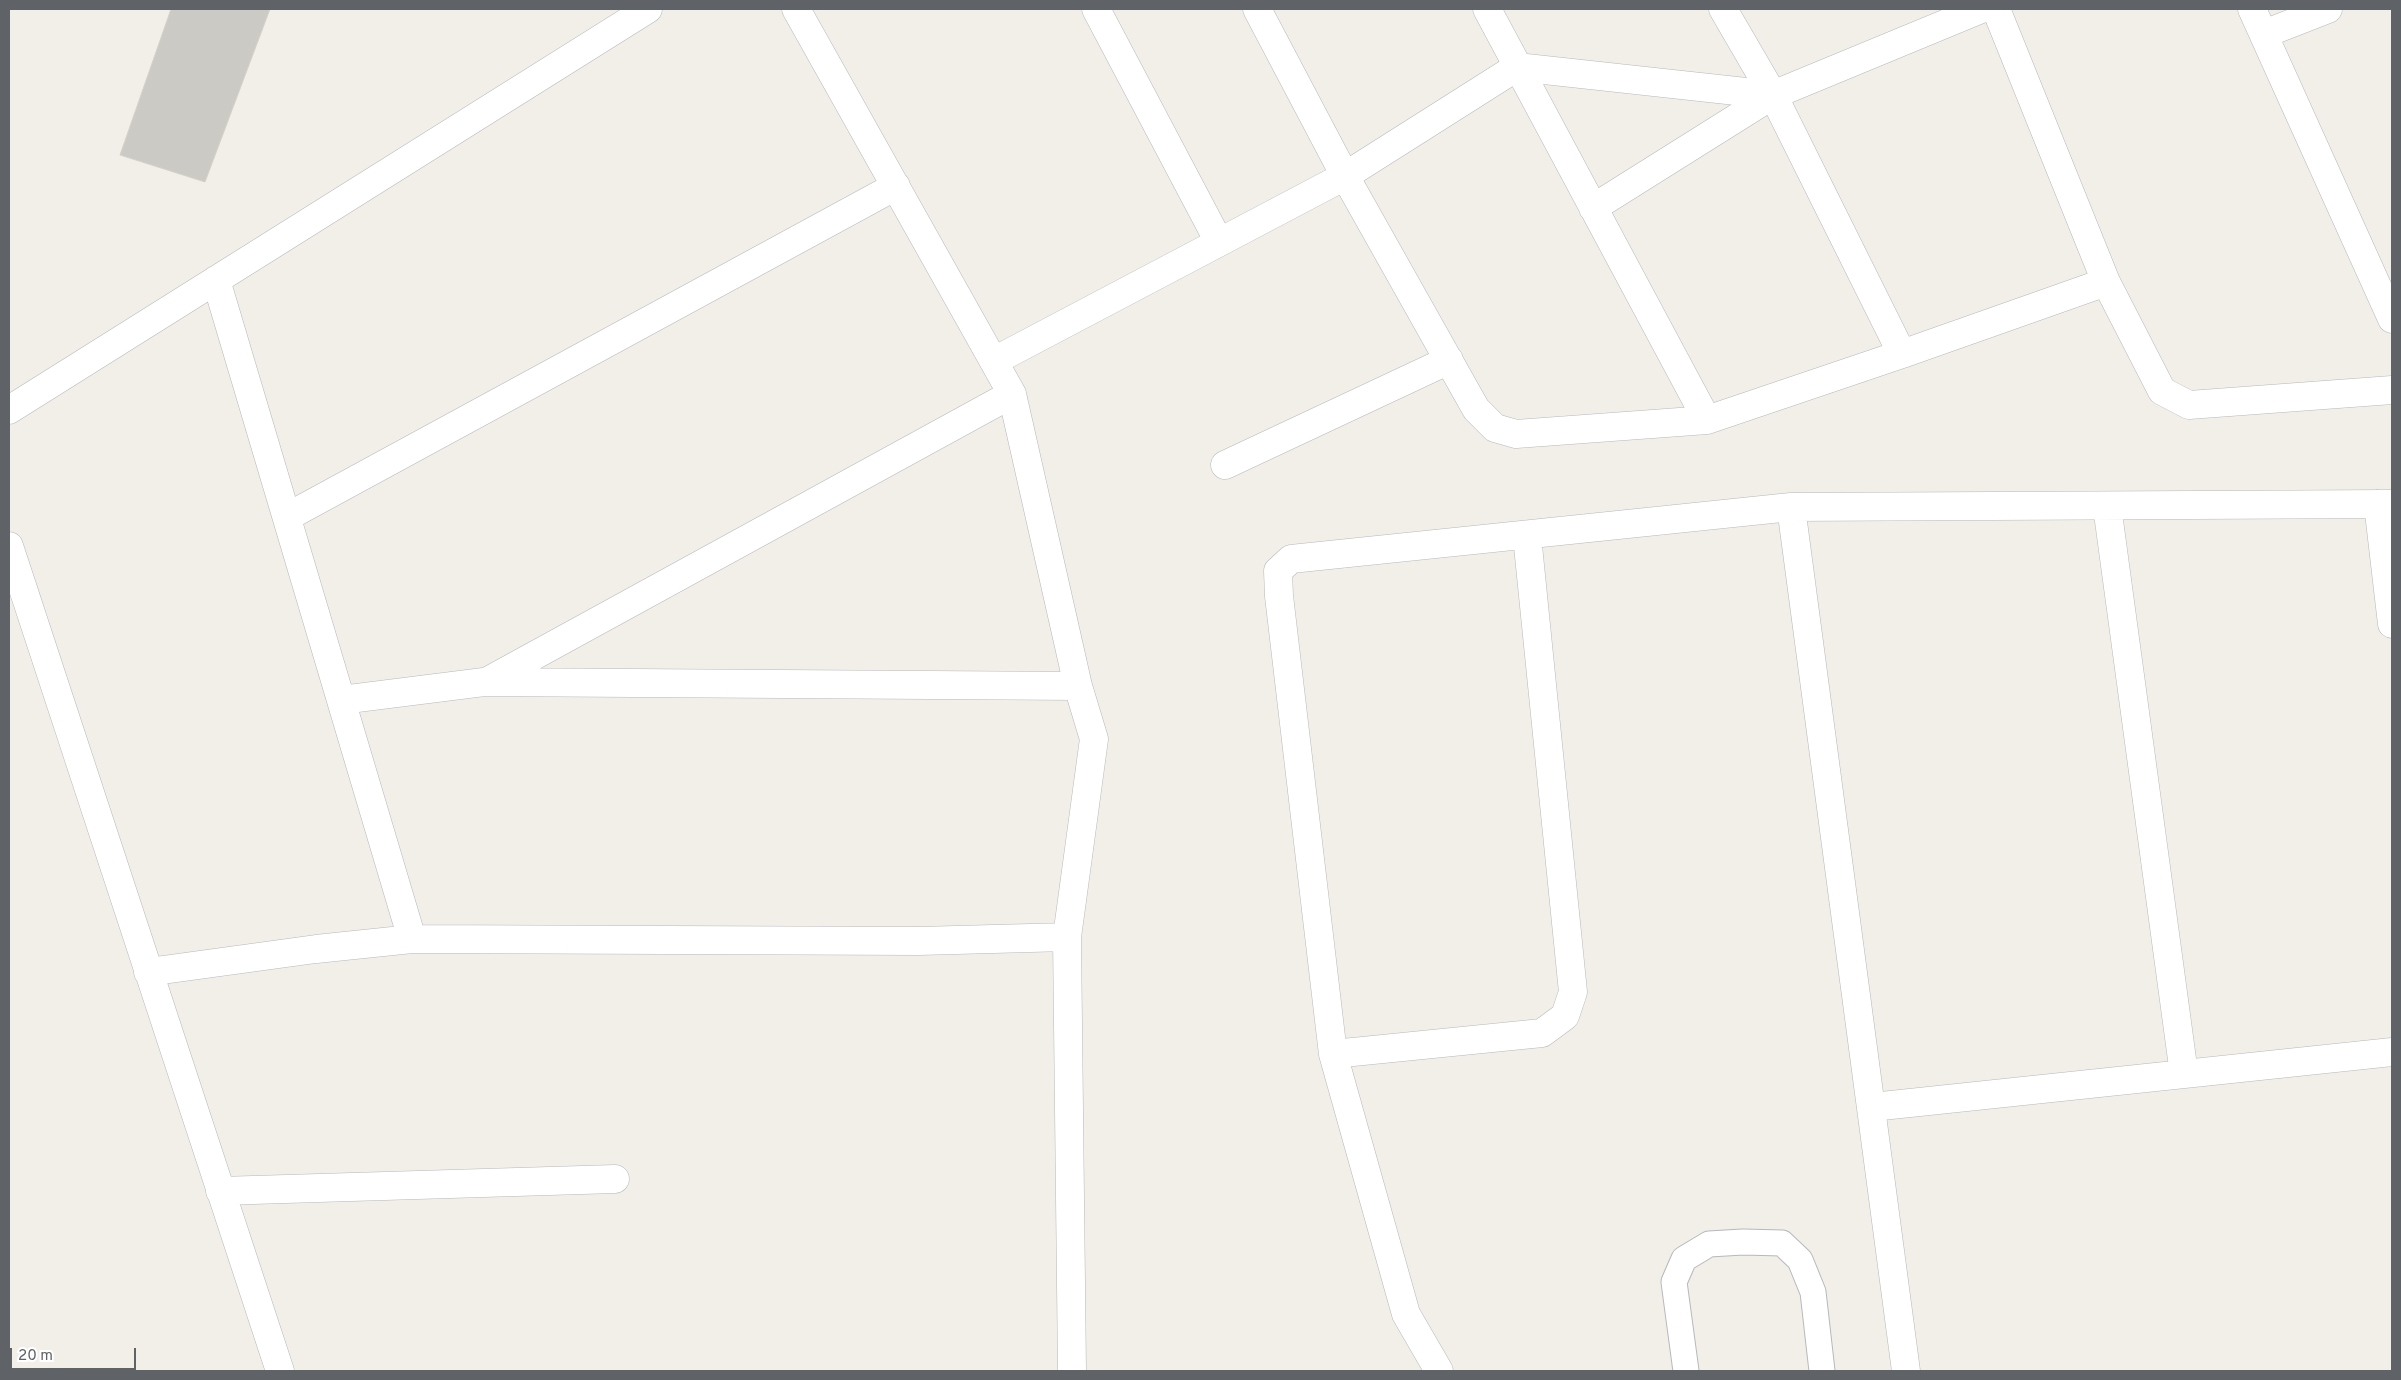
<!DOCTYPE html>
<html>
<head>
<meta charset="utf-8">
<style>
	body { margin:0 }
	#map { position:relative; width:2401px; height:1380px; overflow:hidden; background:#f1efe8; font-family:Overpass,sans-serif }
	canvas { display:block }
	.frame { position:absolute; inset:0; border:10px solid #5f6368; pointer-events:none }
	.scale { position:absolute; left:10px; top:1348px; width:126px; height:22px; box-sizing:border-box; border:2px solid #5f6368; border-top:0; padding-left:6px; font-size:15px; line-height:18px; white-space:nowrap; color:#5f6368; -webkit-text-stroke:4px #fff; paint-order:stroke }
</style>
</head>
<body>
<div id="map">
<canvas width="2401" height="1380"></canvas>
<div class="frame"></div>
<div class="scale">20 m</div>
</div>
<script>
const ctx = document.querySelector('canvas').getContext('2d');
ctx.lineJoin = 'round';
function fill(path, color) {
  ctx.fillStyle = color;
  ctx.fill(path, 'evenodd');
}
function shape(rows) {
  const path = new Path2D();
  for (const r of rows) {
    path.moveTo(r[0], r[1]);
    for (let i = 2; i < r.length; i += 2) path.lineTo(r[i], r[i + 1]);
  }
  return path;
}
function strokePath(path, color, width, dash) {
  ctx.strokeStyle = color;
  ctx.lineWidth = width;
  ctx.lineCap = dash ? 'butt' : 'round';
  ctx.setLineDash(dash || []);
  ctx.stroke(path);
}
const building = shape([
	[171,9,270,9,205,182,120,155,171,9]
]);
const service = shape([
	[1686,1371,1674,1282,1684,1259,1709,1244,1743,1242,1782,1243,1800,1260,1813,1292,1822,1371]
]);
const minor = shape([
	[1096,9,1219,242],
	[1257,9,1345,176,1476,409,1495,428,1516,434,1707,420,1902,354,1773,95,1723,9],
	[1487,9,1707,420],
	[1996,9,2106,282,2162,391,2189,405,2392,390],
	[2252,9,2392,319],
	[2264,34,2328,9],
	[1593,208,1773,95,1981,9],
	[216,280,412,939],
	[1902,354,2106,282],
	[994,361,1345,176,1517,67,1773,95],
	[1012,394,1078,686],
	[9,410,648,9],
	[1225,465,1449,360],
	[2378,504,2392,624],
	[2107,506,2184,1074],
	[1791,507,1906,1371],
	[287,517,896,186],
	[1527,536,1573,992,1565,1016,1542,1033,1333,1054,1279,596,1278,571,1291,559,1791,507,2392,504],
	[9,546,280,1371],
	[486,682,1012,394,796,9],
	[341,700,484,682,1078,686,1094,739,1067,937,1072,1371],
	[148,972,316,949,412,939,919,941,1067,937],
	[1333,1054,1406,1314,1439,1371],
	[1872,1107,2392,1052],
	[220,1191,615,1179]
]);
fill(building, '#cccac5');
strokePath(building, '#d6d1c6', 1);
strokePath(service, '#b5b8bc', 27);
strokePath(minor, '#b5b8bc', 29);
strokePath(service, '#fff', 25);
strokePath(minor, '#fff', 28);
</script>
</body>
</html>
